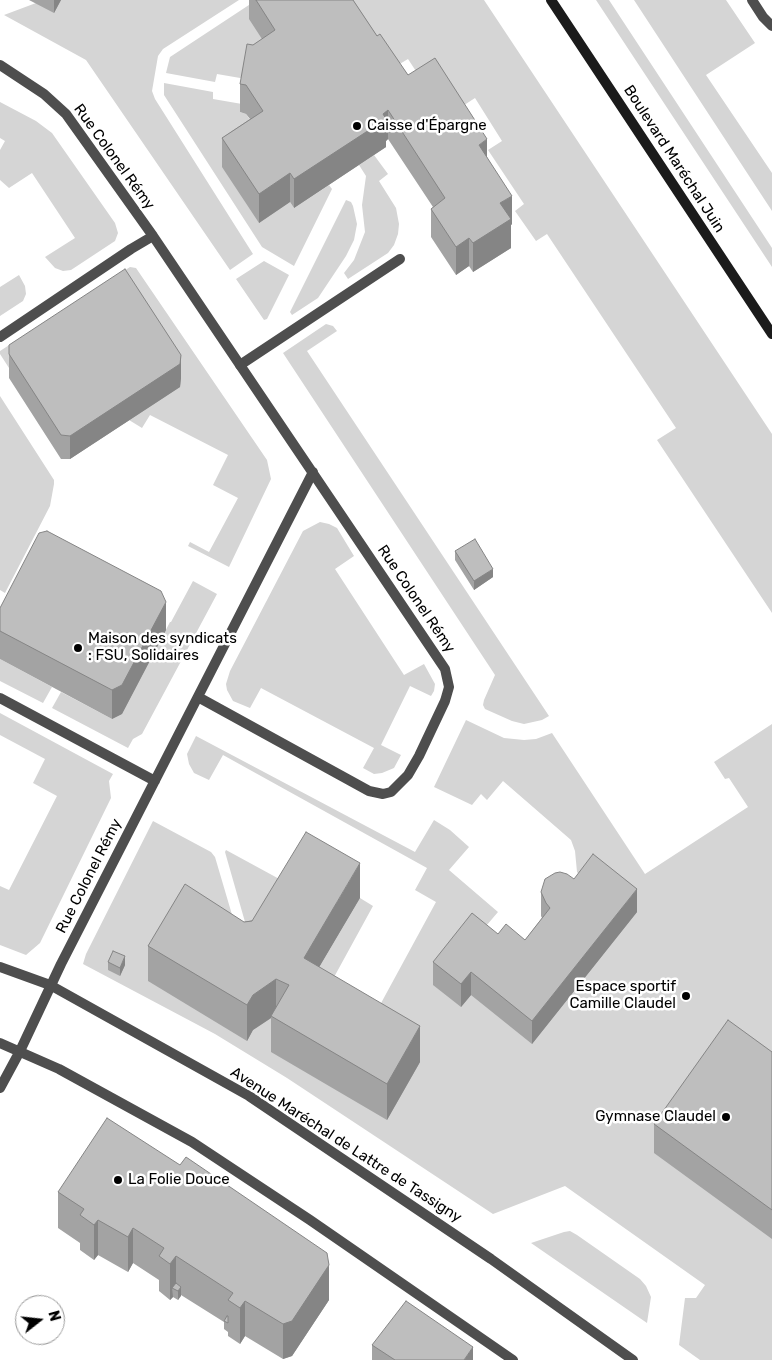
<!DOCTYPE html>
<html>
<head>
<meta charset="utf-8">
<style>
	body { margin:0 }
	#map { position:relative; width:772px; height:1360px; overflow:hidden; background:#fff; font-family:Rubik,sans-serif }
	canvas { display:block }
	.north { position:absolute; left:15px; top:1295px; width:50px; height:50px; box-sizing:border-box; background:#fff; border:1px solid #999; border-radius:50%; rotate:74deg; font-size:14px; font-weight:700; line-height:20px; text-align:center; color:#000 }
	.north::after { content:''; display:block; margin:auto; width:18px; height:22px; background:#000; clip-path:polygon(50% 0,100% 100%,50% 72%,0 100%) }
</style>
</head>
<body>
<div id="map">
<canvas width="772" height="1360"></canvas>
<div class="north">N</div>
</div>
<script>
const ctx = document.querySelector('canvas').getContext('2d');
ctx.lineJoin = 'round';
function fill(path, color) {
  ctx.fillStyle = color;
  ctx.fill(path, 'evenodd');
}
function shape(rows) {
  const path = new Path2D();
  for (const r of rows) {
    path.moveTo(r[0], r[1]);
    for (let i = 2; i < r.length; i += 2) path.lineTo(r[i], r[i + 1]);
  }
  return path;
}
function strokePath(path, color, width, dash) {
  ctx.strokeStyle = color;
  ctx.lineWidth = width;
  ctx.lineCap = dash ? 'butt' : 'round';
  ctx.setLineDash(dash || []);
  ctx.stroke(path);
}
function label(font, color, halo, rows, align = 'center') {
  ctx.font = font + ' Rubik,sans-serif';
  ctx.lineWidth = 5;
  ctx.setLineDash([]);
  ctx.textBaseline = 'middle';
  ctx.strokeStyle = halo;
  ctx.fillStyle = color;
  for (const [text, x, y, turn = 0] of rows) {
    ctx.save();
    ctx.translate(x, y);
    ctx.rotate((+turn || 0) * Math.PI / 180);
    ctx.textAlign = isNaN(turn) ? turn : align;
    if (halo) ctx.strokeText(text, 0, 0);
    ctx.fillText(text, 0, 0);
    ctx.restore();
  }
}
const green = shape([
	[61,0,239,0,163,49,158,56,152,91,155,99,253,254,230,270,86,60,4,15,36,3],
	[349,0,484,0,772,434,772,613,657,440,676,428,547,234,536,241,515,211,524,204,488,150,502,141,475,98,452,113,429,91,408,59,393,68],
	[596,0,609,0,772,248,772,267],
	[634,0,726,0,755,43,706,75,772,173,772,211],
	[255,1,275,58,246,79,217,74,215,82,166,73,170,57],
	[164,83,213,92,213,99,242,104,240,112,246,114,263,139,259,222,290,202,294,208,329,185,332,189,294,266,262,247,164,95],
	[0,102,36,121,52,133,115,223,118,233,115,241,71,270,63,271,55,268,45,257,75,238,32,173,9,188,0,180,0,150,5,141,0,138],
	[374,155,388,174,379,181,396,208,399,224,398,234,394,245,388,253,348,279,344,273,354,260,365,232,362,205,366,176,359,165],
	[346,200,351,202,353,206,357,224,354,240,346,256,318,298,292,315,290,312],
	[264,261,289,275,267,319,264,320,236,279],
	[130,267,136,268,267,460,271,479,229,567,188,546,190,542,209,552,238,498,213,485,228,455,150,415,142,428,129,420,9,368,0,354,0,351],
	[19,275,25,286,26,294,23,301,0,316,0,287],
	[326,324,333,326,337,331,307,351,549,716,542,720,524,724,512,721,485,709,483,705,484,700,495,675,283,353],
	[0,396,54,480,54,484,50,506,5,593,0,590],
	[320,522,329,524,337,528,354,556,335,569,404,675,424,664,435,684,434,691,431,696,410,686,381,745,401,755,394,768,382,773,374,774,363,768,374,748,261,688,250,708,233,701,227,690,226,684,230,671,303,531],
	[193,581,217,594,142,734,133,739,128,748,52,708,61,692,112,719,122,714,170,622,171,622],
	[0,659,52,687,43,703,0,681],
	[0,713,113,774,109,781,111,798,40,943,26,955,0,945,0,886,9,890,57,796,33,783,45,759,0,735],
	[466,720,504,738,524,740,536,739,552,733,645,874,748,807,729,778,725,779,714,762,772,724,772,1360,700,1360,679,1345,685,1298,696,1298,705,1285,565,1186,493,1214,287,1078,215,1034,83,964,86,954,153,821,211,852,215,857,243,952,247,1040,253,1030,304,993,360,898,373,906,333,979,380,1005,436,902,415,890,427,868,223,755,209,780,194,773,189,764,187,754,196,736,415,852,434,820,450,830,469,847,449,870,498,912,475,939,471,995,588,884,577,872,575,851,571,840,503,781,487,800,481,794,472,805,434,787],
	[226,850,294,887,253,950,225,852],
	[570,1231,577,1235,640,1279,646,1286,651,1297,647,1323,531,1243,564,1232]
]);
const service = shape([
	[240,365,400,259]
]);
const minor = shape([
	[752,0,763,17,772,26],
	[0,65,44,94,66,114,153,236,445,669,449,687,445,701,419,756,408,775,391,792,383,794,369,791,198,697],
	[0,337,131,249,153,236],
	[0,698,155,781],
	[0,1043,59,1069,192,1142,310,1220,513,1360],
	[0,1088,20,1051,61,964,313,472]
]);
const tertiary = shape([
	[0,967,50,985,249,1096,491,1259,633,1360]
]);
const secondary = shape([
	[551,0,772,334]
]);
const wall = shape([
	[29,0,61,0,54,13],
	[249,0,353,0,377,36,408,75,487,157,512,224,511,225,511,248,473,272,469,266,456,275,431,237,431,209,433,207,388,139,386,141,386,147,294,208,290,202,259,223,222,167,222,138,250,119,246,114,240,112,240,84,253,45,262,39,249,19],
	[9,345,181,378,180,387,70,459,61,459,9,378],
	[455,551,493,577,474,590,455,560],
	[0,608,166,630,122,714,112,719,0,659],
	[574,879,637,912,532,1044,471,995,461,1007,433,985,433,962,498,934,525,940,542,918,541,916,541,892],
	[360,898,319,967,420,1062,387,1120,271,1052,271,1018,253,1030,247,1041,148,981,148,946,244,922],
	[108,962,125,965,120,976,108,970],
	[772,1052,772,1239,654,1153,654,1124],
	[58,1192,329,1300,292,1356,283,1359,245,1336,240,1344,228,1336,228,1332,224,1329,224,1322,181,1295,178,1300,173,1297,170,1300,159,1291,159,1280,133,1263,128,1272,98,1255,94,1260,80,1250,80,1243,58,1228],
	[372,1345,473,1360,372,1360]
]);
const shadedWall = shape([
	[54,0,61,0,54,13],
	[388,110,388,139,386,141,386,147,294,208,294,179],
	[487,139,487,168,479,145],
	[290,173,290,202,259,223,259,194],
	[512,196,512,224,511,225,511,248,473,272,473,243,500,203],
	[469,238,469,266,456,275,456,247],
	[181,355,181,378,180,387,70,459,70,436],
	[493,569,493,577,474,590,474,581],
	[166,602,166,630,122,714,112,719,112,690],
	[360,863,360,898,304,993,304,958],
	[637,889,637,912,532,1044,532,1021],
	[125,956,125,965,120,976,120,968],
	[471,972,471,995,461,1007,461,984],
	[276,979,276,1014,271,1016,271,1018,253,1030,247,1041,247,1005,253,995],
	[420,1026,420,1062,387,1120,387,1084],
	[98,1220,98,1255,94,1260,94,1225],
	[133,1228,133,1263,128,1272,128,1237],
	[176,1256,176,1290,172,1288,173,1297,170,1300,170,1264],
	[329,1265,329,1300,292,1356,283,1359,283,1324],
	[181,1287,181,1296,178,1300,178,1291],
	[245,1301,245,1336,240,1344,240,1308],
	[473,1347,473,1360,464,1360]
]);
const building = shape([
	[256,0,353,0,377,36,380,34,408,75,435,58,487,139,479,145,512,196,500,203,511,219,473,243,469,238,456,247,431,209,445,198,388,110,383,114,386,119,294,179,290,173,259,194,222,138,263,111,246,85,240,84,247,44,253,45,275,30,256,0],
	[125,269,181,355,180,364,70,436,61,435,9,354,9,345,125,269],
	[47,531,161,591,166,602,122,685,112,690,0,631,0,608,39,533,47,531],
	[475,539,493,569,474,581,455,551,475,539],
	[306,832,360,863,304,958,420,1026,387,1084,271,1016,289,985,276,979,253,995,247,1005,148,946,185,884,244,922,252,921,306,832],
	[593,854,637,889,532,1021,471,972,461,984,433,962,472,913,498,934,506,924,525,940,550,908,546,903,541,892,545,879,555,873,560,872,567,874,574,879,593,854],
	[113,951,125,956,120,968,108,962,113,951],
	[728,1020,772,1052,772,1210,654,1124,728,1020],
	[107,1118,180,1165,186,1157,327,1253,329,1265,292,1321,283,1324,245,1301,240,1308,228,1300,233,1293,176,1256,170,1264,159,1256,164,1248,133,1228,128,1237,98,1220,94,1225,80,1215,84,1209,58,1192,107,1118],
	[176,1283,181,1287,178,1291,172,1288,176,1283],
	[406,1301,473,1347,464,1360,395,1360,372,1345,406,1301],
	[227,1316,228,1316,228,1323,224,1321,227,1316]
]);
const markers = [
	[357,126,5,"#000"],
	[78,648,5,"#000"],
	[686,996,5,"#000"],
	[726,1117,5,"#000"],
	[118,1180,5,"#000"]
];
const poiNames = [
	["Caisse d'Épargne",367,126],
	["Maison des syndicats",88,639],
	[": FSU, Solidaires",88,656],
	["Espace sportif",676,987,"right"],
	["Camille Claudel",676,1004,"right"],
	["Gymnase Claudel",716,1117,"right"],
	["La Folie Douce",128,1180]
];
const streetNames = [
	["Rue Colonel Rémy",114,157,54],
	["Boulevard Maréchal Juin",674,159,57],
	["Rue Colonel Rémy",416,599,56],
	["Rue Colonel Rémy",89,876,-63],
	["Avenue Maréchal de Lattre de Tassigny",346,1145,33]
];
fill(green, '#d5d5d5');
strokePath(service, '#4e4e4e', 10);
strokePath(minor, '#4e4e4e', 10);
strokePath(tertiary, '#4e4e4e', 10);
strokePath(secondary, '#1b1b1b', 10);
fill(wall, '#a3a3a3');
fill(shadedWall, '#858585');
fill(building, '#bebebe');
strokePath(building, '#858585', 1);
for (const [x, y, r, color] of markers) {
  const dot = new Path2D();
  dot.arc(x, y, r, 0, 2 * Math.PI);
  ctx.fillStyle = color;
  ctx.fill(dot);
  strokePath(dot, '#fff', 2);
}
label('15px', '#000', '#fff', poiNames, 'left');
label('15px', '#000', '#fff', streetNames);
</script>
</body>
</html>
